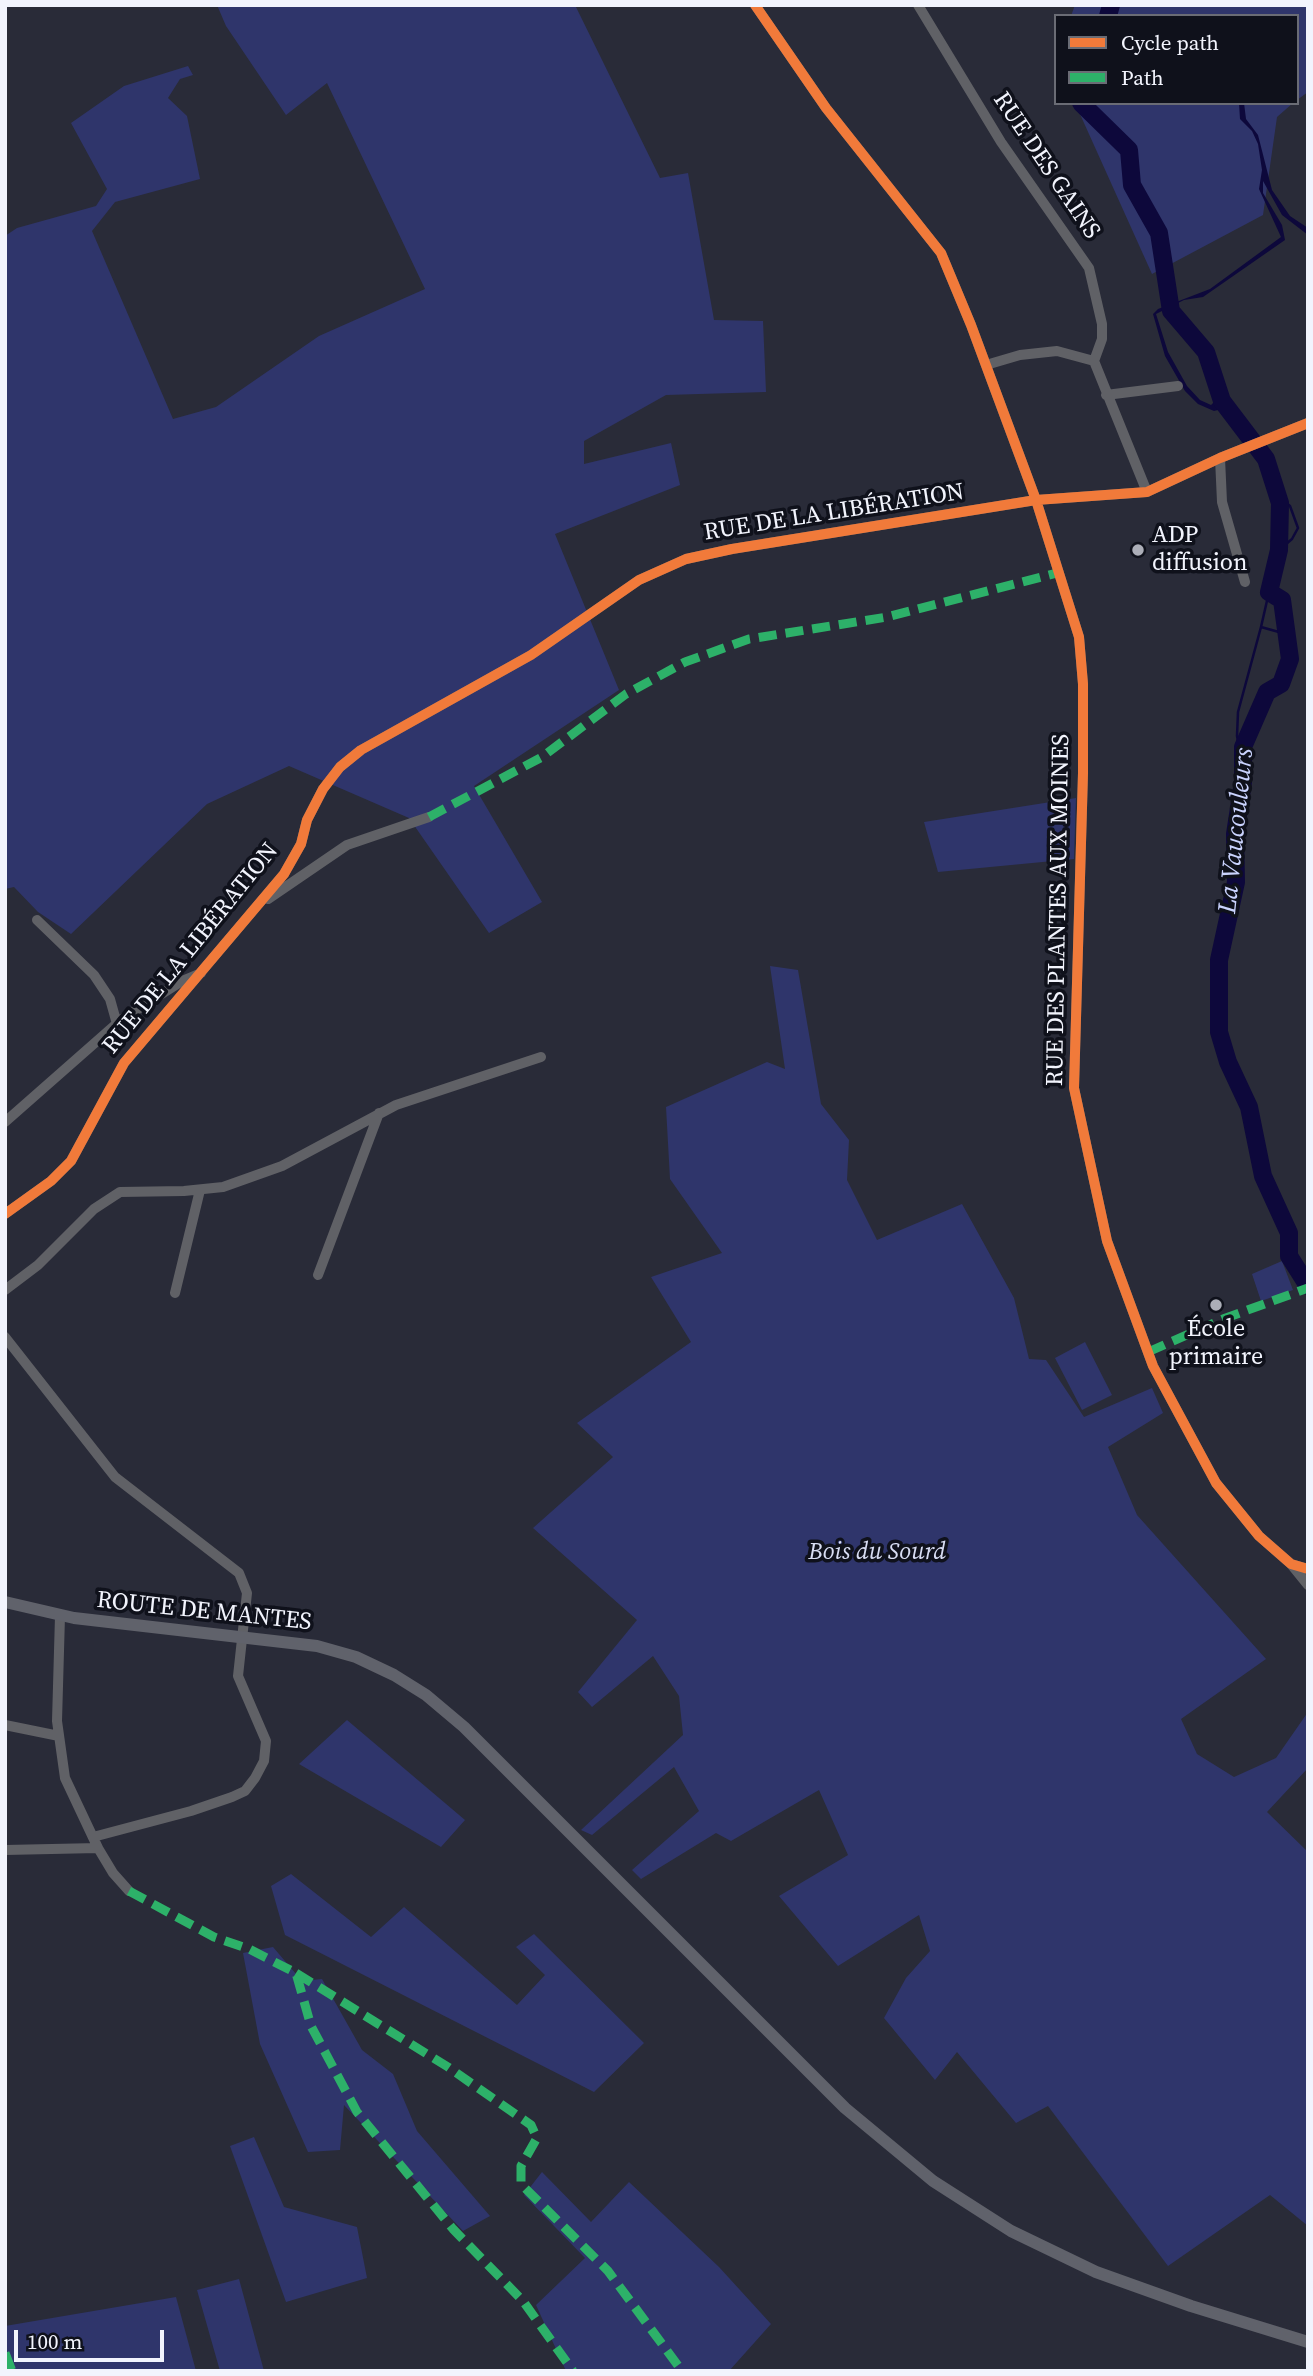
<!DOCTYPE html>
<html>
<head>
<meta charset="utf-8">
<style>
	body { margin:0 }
	#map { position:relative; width:1313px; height:2376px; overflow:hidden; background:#292b38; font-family:"Source Serif 4",serif }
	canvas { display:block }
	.frame { position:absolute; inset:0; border:7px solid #f2f4fd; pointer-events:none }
	.legend { position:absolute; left:1054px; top:14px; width:245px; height:91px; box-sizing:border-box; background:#0f111b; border:2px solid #6a6c75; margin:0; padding:9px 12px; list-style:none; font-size:21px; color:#f2f4fd }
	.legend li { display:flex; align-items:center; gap:14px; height:35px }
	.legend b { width:35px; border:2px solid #6a6c75 }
	.scale { position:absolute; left:14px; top:2330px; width:150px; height:32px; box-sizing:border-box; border:4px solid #f2f4fd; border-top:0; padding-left:9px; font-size:21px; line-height:24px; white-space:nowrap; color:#f2f4fd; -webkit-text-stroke:5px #0f111b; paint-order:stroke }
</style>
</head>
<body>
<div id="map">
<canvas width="1313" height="2376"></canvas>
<div class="frame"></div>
<ul class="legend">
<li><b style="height:9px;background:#f17a3a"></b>Cycle path</li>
<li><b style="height:9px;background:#2db169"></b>Path</li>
</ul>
<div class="scale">100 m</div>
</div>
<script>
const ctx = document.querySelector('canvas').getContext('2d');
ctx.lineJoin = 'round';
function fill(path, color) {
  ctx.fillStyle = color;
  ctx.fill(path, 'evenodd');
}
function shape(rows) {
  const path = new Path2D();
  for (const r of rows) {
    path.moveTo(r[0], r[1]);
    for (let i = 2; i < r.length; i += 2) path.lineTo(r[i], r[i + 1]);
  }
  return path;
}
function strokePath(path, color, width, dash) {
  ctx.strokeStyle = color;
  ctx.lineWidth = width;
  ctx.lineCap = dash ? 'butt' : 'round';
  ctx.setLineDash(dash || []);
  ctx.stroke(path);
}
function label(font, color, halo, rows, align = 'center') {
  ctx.font = font + ' "Source Serif 4",serif';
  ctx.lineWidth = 7;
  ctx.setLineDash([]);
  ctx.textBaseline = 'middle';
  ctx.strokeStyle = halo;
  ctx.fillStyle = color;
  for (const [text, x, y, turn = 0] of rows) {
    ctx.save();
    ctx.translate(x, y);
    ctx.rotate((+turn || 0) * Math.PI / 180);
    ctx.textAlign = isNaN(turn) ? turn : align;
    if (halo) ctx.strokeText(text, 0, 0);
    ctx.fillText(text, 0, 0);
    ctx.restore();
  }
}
const green = shape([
	[217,5,575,5,660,178,688,173,714,320,763,321,766,392,666,395,584,441,584,464,671,443,680,485,555,534,619,690,474,786,542,902,489,933,409,818,289,766,207,804,71,934,38,912,14,887,5,889,5,236,17,228,96,206,107,189,71,123,124,86,188,66,193,75,180,79,168,98,187,116,200,179,115,202,92,231,173,419,216,407,319,336,425,289,327,83,286,115,226,26],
	[1075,5,1308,5,1308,92,1297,100,1297,16,1071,16],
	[1075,103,1293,103,1277,117,1263,215,1152,274],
	[1076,798,1074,859,938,872,924,822],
	[770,966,798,970,821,1104,849,1140,847,1180,877,1240,962,1204,1014,1298,1029,1359,1046,1360,1084,1417,1152,1388,1163,1413,1108,1447,1137,1515,1266,1659,1181,1719,1197,1754,1234,1777,1276,1758,1308,1712,1308,1768,1267,1812,1308,1852,1308,2226,1270,2195,1168,2266,1048,2106,1016,2123,957,2052,935,2080,884,2018,906,1978,930,1951,919,1915,838,1966,779,1896,848,1855,819,1790,731,1841,716,1833,641,1879,632,1870,699,1811,674,1767,592,1835,581,1830,683,1735,679,1696,653,1656,592,1707,578,1692,637,1620,533,1528,613,1457,577,1423,691,1342,651,1277,722,1253,670,1179,666,1107,767,1062,785,1069],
	[1282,1261,1293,1290,1261,1301,1252,1274],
	[1085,1342,1112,1395,1082,1410,1055,1358],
	[347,1720,465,1820,441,1847,299,1764],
	[291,1874,371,1937,404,1907,517,2005,545,1975,516,1947,534,1934,644,2043,594,2092,285,1935,271,1886],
	[273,1947,302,1981,322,1979,362,2050,393,2074,417,2131,490,2216,463,2231,344,2105,340,2150,308,2152,260,2044,243,1953],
	[254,2137,284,2207,357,2227,367,2278,286,2302,230,2146],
	[542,2172,591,2222,629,2182,719,2267,771,2324,729,2371,566,2371,536,2305,585,2258,524,2195],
	[239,2279,264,2371,220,2371,197,2290],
	[176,2297,196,2371,6,2371,5,2326]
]);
const water = shape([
	[1239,103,1244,103,1246,119,1258,135,1272,190,1290,216,1308,228,1308,235,1282,215,1263,181,1263,193,1282,225,1285,240,1203,297,1184,300,1156,314,1168,352,1187,386,1200,400,1211,405,1216,400,1222,409,1214,411,1198,404,1185,391,1165,356,1153,314,1158,309,1210,289,1281,237,1259,189,1262,170,1258,144,1252,131,1240,119]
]);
const stream = shape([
	[1217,407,1225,404],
	[1278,496,1290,506,1298,528,1292,539,1279,550],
	[1269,592,1261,627,1286,634],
	[1242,760,1237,736,1238,712,1261,627]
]);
const river = shape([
	[1108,16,1111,5],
	[1081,103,1129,150,1132,185,1159,233,1171,311,1206,352,1222,401,1266,459,1280,503,1279,550,1269,592,1282,600,1290,659,1281,684,1267,692,1243,747,1243,782,1235,834,1236,882,1219,960,1219,1032,1228,1062,1249,1107,1263,1176,1289,1233,1289,1256,1308,1286]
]);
const minor = shape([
	[755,5,826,108,941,253,971,325,1036,500,1079,637,1083,684,1083,773,1074,1088,1107,1241,1153,1366,1216,1483,1259,1536,1291,1564,1308,1569],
	[918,5,1001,142,1089,268,1102,324,1102,339,1094,361],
	[986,365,1020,355,1057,351,1094,361,1147,492],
	[1106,395,1178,386],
	[1220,458,1222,502,1245,582],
	[268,899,347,845,429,817],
	[37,920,94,975,110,999,117,1024],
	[5,1122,122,1019,182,981,201,973],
	[5,1214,51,1181,71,1161,124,1063,284,874,301,844,307,820,323,789,340,767,361,750,531,655,639,580,686,559,732,549,1036,500,1147,492,1220,458,1308,423],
	[318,1275,379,1113],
	[5,1290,38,1265,94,1209,120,1192,184,1191,223,1187,282,1166,396,1105,541,1057],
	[175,1293,200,1190],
	[5,1337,115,1477,239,1573,247,1593,238,1676,266,1741,264,1761,255,1778,245,1791,232,1797,191,1811,93,1837],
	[1291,1564,1308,1585],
	[60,1616,57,1721,65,1778,98,1848],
	[5,1725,59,1736],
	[5,1850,98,1848,113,1873,129,1891]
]);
const major = shape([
	[5,1602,74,1618,317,1646,356,1657,394,1675,426,1695,464,1727,845,2108,933,2181,1011,2231,1096,2272,1191,2306,1308,2342]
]);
const quiet = shape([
	[429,817,542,757,626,694,685,662,749,639,887,617,1057,573],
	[1148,1352,1223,1319,1308,1288],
	[129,1891,214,1937,249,1949,296,1973,311,2026,357,2112,453,2229,523,2301,573,2371],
	[296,1973,448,2067,531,2125,537,2138,521,2166,521,2184,608,2271,682,2371],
	[5,2353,12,2371]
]);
const cycleway = shape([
	[755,5,826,108,941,253,971,325,1036,500,1079,637,1083,684,1083,773,1074,1088,1107,1241,1153,1366,1216,1483,1259,1536,1291,1564,1308,1569],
	[5,1214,51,1181,71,1161,124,1063,284,874,301,844,307,820,323,789,340,767,361,750,531,655,639,580,686,559,732,549,1036,500,1147,492,1220,458,1308,423]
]);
const markers = [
	[1138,550,7,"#acaeb8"],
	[1216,1305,7,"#acaeb8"]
];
const streetNames = [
	["RUE DES GAINS",1046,166,56],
	["RUE DE LA LIBÉRATION",834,513,-9],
	["RUE DES PLANTES AUX MOINES",1059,910,-89],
	["RUE DE LA LIBÉRATION",191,949,-51],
	["ROUTE DE MANTES",204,1612,6]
];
const poiNames = [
	["ADP",1152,536],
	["diffusion",1152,564],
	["École",1216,1330,"center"],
	["primaire",1216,1358,"center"]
];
const parkNames = [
	["Bois du Sourd",877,1553]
];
const waterNames = [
	["La Vaucouleurs",1237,831,-84]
];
fill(green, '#2f356b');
fill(water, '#0d083b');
strokePath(stream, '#0d083b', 2.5);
strokePath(river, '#0d083b', 18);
strokePath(minor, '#606166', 10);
strokePath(major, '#60626b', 12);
strokePath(quiet, '#2db169', 9, [18, 9]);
strokePath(cycleway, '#f17a3a', 10);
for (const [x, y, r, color] of markers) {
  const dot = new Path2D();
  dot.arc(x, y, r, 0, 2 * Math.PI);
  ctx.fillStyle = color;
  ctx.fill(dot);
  strokePath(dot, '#0f111b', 2.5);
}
label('24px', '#f2f4fd', '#0f111b', streetNames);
label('24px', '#f2f4fd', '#0f111b', poiNames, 'left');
label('italic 24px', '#d8ddf3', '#0f111b', parkNames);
label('italic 26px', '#cad3fe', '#0f111b', waterNames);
</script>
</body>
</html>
